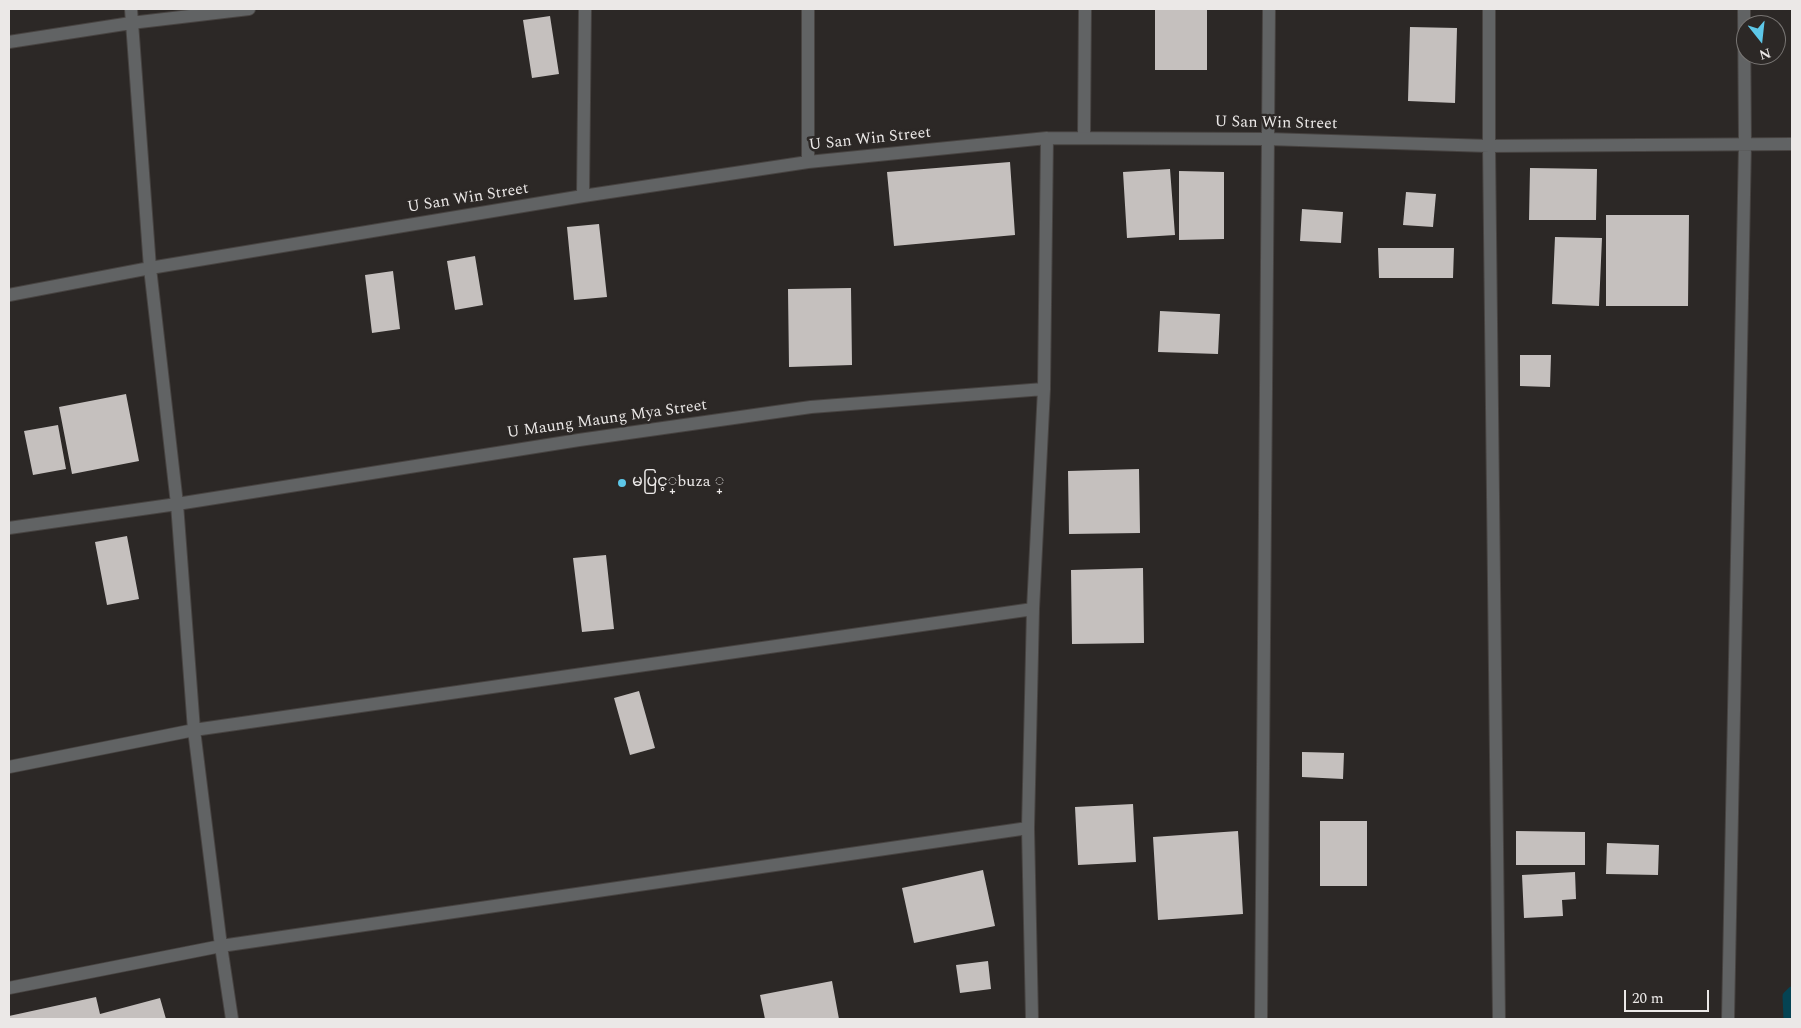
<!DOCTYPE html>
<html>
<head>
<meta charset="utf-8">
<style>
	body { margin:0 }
	#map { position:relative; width:1801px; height:1028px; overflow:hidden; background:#2c2826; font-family:Spectral,serif }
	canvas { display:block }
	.frame { position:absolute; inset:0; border:10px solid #ebe8e7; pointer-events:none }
	.north { position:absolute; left:1736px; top:15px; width:50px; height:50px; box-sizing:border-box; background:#2c2826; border:1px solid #787573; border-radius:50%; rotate:164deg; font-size:14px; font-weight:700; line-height:20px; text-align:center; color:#ebe8e7 }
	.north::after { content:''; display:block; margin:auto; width:18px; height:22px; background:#5dc7e8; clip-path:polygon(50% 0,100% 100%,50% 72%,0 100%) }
	.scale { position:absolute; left:1624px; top:990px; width:85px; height:22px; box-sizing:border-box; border:2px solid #ebe8e7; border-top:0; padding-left:6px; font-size:15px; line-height:18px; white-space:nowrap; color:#ebe8e7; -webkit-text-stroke:4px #2c2826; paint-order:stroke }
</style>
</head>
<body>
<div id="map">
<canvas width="1801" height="1028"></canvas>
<div class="frame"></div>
<div class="north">N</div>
<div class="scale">20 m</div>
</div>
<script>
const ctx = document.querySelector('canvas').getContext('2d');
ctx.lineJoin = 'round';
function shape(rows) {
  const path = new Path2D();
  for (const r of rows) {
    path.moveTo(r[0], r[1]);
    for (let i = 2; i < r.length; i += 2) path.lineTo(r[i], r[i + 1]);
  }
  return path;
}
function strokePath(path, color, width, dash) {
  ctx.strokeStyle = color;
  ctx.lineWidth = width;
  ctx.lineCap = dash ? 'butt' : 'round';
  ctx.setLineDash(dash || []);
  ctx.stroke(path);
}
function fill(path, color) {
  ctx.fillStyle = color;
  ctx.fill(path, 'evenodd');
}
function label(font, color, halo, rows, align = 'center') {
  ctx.font = font + ' Spectral,"Noto Sans Myanmar",serif';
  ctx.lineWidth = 5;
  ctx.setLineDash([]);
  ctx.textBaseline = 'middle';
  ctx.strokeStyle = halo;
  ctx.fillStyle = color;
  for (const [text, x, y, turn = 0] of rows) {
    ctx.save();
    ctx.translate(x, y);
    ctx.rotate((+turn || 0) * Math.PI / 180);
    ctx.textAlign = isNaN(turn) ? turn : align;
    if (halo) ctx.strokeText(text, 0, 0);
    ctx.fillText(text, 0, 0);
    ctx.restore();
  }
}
const stream = shape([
	[1788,1019,1787,996,1792,991]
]);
const building = shape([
	[1155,9,1207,9,1207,70,1155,70],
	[550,16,559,74,532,78,523,20],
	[1410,27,1457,28,1455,103,1408,101],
	[1010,162,1015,235,894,246,887,172],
	[1530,168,1597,169,1596,220,1529,220],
	[1170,169,1175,235,1127,238,1123,172],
	[1179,171,1224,172,1224,239,1179,240],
	[1406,192,1436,194,1433,227,1403,225],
	[1302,209,1343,212,1341,243,1300,241],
	[1606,215,1689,215,1688,306,1606,306],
	[599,224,607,297,574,300,567,227],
	[1555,237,1602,238,1599,306,1552,304],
	[1378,248,1454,248,1453,278,1379,278],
	[475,256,483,305,455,310,447,261],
	[393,271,400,329,372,333,365,275],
	[851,288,852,365,789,367,788,289],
	[1160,311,1220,314,1218,354,1158,352],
	[1520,355,1551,355,1550,387,1520,386],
	[126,394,139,461,72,474,59,407],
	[58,425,66,469,33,475,24,431],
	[1139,469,1140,533,1069,534,1068,471],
	[127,536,139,599,107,605,95,542],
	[606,555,614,629,582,632,573,558],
	[1143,568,1144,643,1072,644,1071,570],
	[639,691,655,748,630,755,614,698],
	[1302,752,1344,753,1343,779,1302,777],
	[1133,804,1136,862,1078,865,1075,807],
	[1320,821,1367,821,1367,886,1320,886],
	[1238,831,1243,914,1158,920,1153,837],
	[1516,831,1585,832,1585,865,1516,865],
	[1607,843,1659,845,1658,875,1606,874],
	[983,870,995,926,914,943,902,888],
	[1575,872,1576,899,1562,900,1563,916,1524,918,1522,875],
	[988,961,991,989,960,993,956,965],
	[832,981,839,1019,765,1019,760,995],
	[96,997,100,1014,160,998,166,1019,9,1019,9,1016]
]);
const service = shape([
	[1084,138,1085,9]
]);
const minor = shape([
	[131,9,150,268,177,504,194,730,221,946,232,1019],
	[808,9,808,162],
	[1489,9,1489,146,1499,1019],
	[9,42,131,23,249,9],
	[583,196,585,9],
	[9,295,150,268,583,196,808,162,1047,138,1268,139,1489,146,1792,144],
	[9,528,177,504,579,440,811,407,1044,389],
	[9,767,194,730,1033,609],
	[9,988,221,946,1028,828],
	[1032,1019,1028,828,1033,609,1044,389,1047,138],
	[1261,1019,1269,9],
	[1728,1019,1745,144,1744,9]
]);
const markers = [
	[622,483,5,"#5dc7e8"]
];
const streetNames = [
	["U San Win Street",1276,124,1],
	["U San Win Street",870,140,-6],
	["U San Win Street",468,199,-9],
	["U Maung Maung Mya Street",607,420,-8]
];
const poiNames = [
	["မပြင့္buza ္",632,483]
];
strokePath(stream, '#054353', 9);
fill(building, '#c5c0be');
strokePath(service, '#474341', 14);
strokePath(minor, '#474341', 14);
strokePath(service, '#616364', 12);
strokePath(minor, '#616364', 12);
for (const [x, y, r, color] of markers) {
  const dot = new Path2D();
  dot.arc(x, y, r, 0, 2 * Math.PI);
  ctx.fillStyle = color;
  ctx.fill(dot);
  strokePath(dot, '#2c2826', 2);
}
label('16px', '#ebe8e7', '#2c2826', streetNames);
label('16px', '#ebe8e7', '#2c2826', poiNames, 'left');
</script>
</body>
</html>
